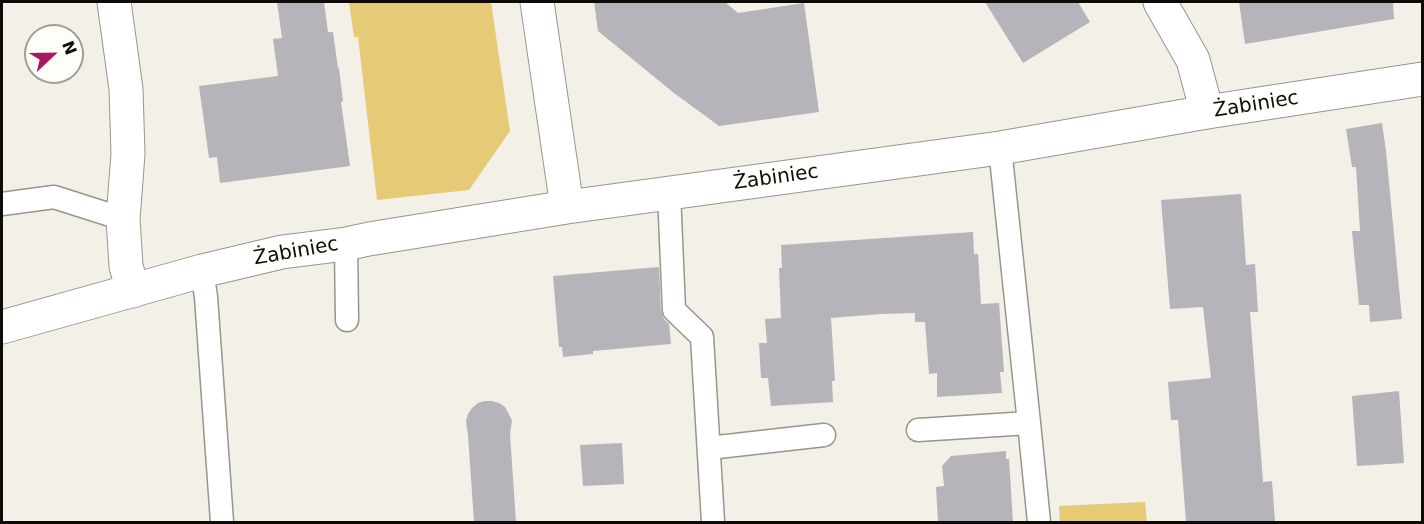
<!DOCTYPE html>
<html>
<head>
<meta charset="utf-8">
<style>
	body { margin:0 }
	#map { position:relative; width:1424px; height:524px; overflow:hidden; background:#f3f0e7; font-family:"DejaVu Sans",sans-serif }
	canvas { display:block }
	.frame { position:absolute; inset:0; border:3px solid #0d0c09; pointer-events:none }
	.north { position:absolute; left:24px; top:24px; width:60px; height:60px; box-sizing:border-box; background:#fffdf8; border:2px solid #9e9d98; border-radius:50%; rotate:68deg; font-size:16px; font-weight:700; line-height:24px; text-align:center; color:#0d0c09 }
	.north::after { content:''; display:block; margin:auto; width:21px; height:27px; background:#a51a60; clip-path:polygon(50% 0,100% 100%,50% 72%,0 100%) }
</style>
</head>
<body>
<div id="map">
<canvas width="1424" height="524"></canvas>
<div class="frame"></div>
<div class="north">N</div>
</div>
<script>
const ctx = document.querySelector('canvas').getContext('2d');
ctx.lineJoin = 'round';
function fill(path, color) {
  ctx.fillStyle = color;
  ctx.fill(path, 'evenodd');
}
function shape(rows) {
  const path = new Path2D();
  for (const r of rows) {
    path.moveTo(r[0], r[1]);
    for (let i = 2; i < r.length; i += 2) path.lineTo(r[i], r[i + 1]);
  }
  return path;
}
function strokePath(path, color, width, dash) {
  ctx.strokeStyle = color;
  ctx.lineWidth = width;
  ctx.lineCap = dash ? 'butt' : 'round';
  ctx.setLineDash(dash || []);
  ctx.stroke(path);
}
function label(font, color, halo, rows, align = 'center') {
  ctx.font = font + ' "DejaVu Sans",sans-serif';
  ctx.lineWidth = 4.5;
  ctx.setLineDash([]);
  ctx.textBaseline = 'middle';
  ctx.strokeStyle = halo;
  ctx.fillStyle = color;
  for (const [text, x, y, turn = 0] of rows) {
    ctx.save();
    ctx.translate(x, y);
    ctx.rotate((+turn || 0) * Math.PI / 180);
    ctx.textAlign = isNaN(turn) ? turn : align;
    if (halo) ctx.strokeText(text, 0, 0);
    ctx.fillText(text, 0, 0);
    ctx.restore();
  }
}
const green = shape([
	[349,2,491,2,510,131,469,190,377,200,358,37,354,37],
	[1145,502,1147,522,1060,522,1059,506]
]);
const building = shape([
	[277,2,324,2,328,32,333,32,338,68,339,68,343,101,341,102,350,166,220,183,217,157,209,158,199,86,278,76,273,39,282,38],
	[594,2,725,2,738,13,804,3,819,112,719,126,674,93,598,31],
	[985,2,1078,2,1090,22,1023,63],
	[1239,2,1393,2,1394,19,1245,44],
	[1382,123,1386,151,1402,319,1370,322,1369,305,1359,305,1352,231,1360,231,1356,167,1352,167,1346,129],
	[1241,194,1246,265,1255,264,1258,312,1250,312,1263,482,1272,481,1275,522,1186,522,1178,420,1171,420,1168,382,1211,378,1203,307,1170,309,1161,200],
	[973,232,974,254,978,254,981,304,999,303,1004,372,1000,372,1002,393,937,397,937,373,929,374,925,322,915,322,915,313,881,314,831,318,835,381,832,381,833,402,771,406,768,378,761,378,759,343,767,343,765,319,781,318,779,268,782,268,781,245],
	[659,267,661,311,664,319,669,324,671,344,593,351,593,354,563,357,562,347,559,347,553,276],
	[1399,391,1404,463,1357,466,1352,396],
	[485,401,492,401,499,403,505,407,512,420,510,434,516,522,474,522,468,435,466,421,468,414,472,408,478,403],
	[622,443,624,484,583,486,580,445],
	[1006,451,1006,459,1009,459,1013,522,938,522,936,487,944,486,942,466,951,456]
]);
const service = shape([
	[1000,148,1029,423,1039,522],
	[669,193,674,310,702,337,713,522],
	[2,204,54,197,123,219],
	[346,244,347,320],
	[202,271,206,297,222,522],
	[918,430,1029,423],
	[709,448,824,435]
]);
const minor = shape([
	[114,2,126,89,128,154,123,219,126,266,133,291],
	[537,2,567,207],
	[1160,2,1193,60,1207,112],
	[2,327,202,271,282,252,346,244,369,239,567,207,1000,148,1207,112,1422,79]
]);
const streetNames = [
	["Żabiniec",1256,105,-9],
	["Żabiniec",776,178,-8],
	["Żabiniec",296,252,-10]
];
fill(green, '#e6ca76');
fill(building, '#b7b3bb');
strokePath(service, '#98958d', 25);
strokePath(minor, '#98958d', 35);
strokePath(service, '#fff', 22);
strokePath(minor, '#fff', 33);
label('20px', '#0d0c09', '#fffdf8', streetNames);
</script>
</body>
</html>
